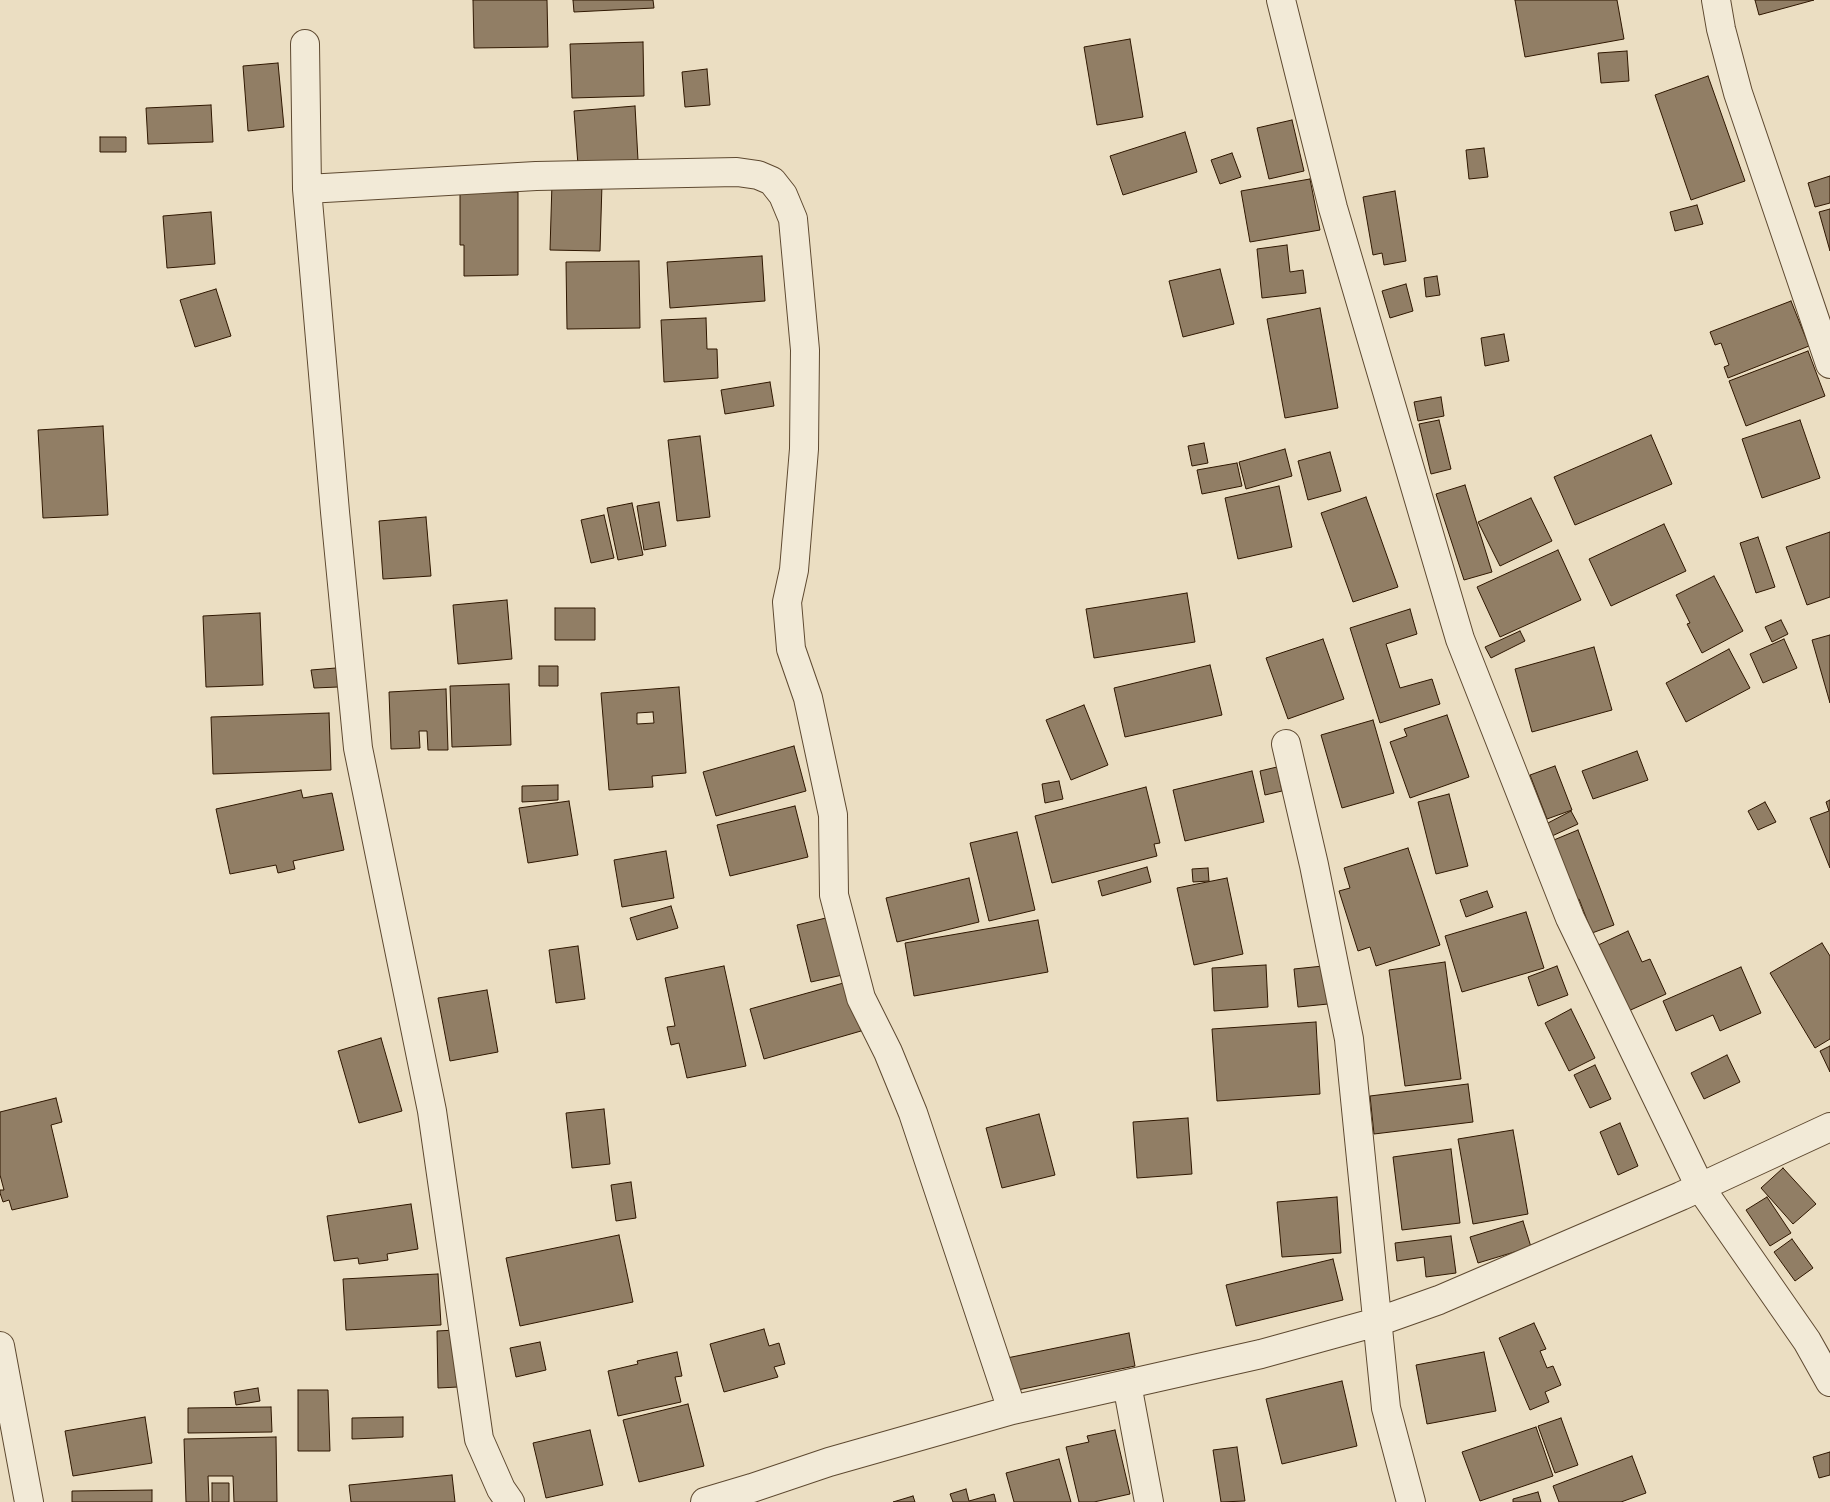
<!DOCTYPE html>
<html>
<head>
<meta charset="utf-8">
<style>
	body { margin:0 }
	canvas { display:block; background:#ebdec2 }
</style>
</head>
<body>
<canvas width="1830" height="1502"></canvas>
<script>
const ctx = document.querySelector('canvas').getContext('2d');
ctx.lineJoin = 'round';
function fill(path, color) {
  ctx.fillStyle = color;
  ctx.fill(path, 'evenodd');
}
function shape(rows) {
  const path = new Path2D();
  for (const r of rows) {
    path.moveTo(r[0], r[1]);
    for (let i = 2; i < r.length; i += 2) path.lineTo(r[i], r[i + 1]);
  }
  return path;
}
function strokePath(path, color, width, dash) {
  ctx.strokeStyle = color;
  ctx.lineWidth = width;
  ctx.lineCap = dash ? 'butt' : 'round';
  ctx.setLineDash(dash || []);
  ctx.stroke(path);
}
const building = shape([
	[473,0,547,0,548,47,474,48,473,0],
	[573,0,653,0,654,8,574,12,573,0],
	[1515,0,1617,0,1624,39,1525,57,1515,0],
	[1755,0,1814,0,1759,15,1755,0],
	[1130,39,1143,117,1097,125,1084,47,1130,39],
	[643,42,644,96,572,98,570,44,643,42],
	[1627,51,1629,81,1601,83,1598,53,1627,51],
	[278,63,284,127,248,131,243,66,278,63],
	[707,69,710,105,685,107,682,72,707,69],
	[1708,76,1745,181,1691,200,1655,95,1708,76],
	[211,105,213,142,148,144,146,108,211,105],
	[635,106,638,160,578,165,574,111,635,106],
	[1292,120,1304,171,1269,179,1257,128,1292,120],
	[1185,132,1197,172,1123,195,1110,156,1185,132],
	[100,137,126,137,126,152,100,152,100,137],
	[1484,148,1488,177,1469,179,1466,150,1484,148],
	[1232,153,1241,177,1220,184,1211,160,1232,153],
	[1830,176,1830,203,1815,207,1808,183,1830,176],
	[1310,179,1320,230,1250,242,1241,191,1310,179],
	[552,183,602,184,600,251,550,250,552,183],
	[1395,191,1406,261,1384,265,1382,253,1373,255,1363,197,1395,191],
	[460,192,518,192,518,275,464,276,464,245,460,245,460,192],
	[1697,205,1703,224,1675,231,1670,212,1697,205],
	[1830,209,1830,251,1819,212,1830,209],
	[211,212,215,264,167,268,163,216,211,212],
	[1287,245,1290,272,1303,270,1306,293,1262,298,1257,249,1287,245],
	[762,256,765,301,670,308,667,262,762,256],
	[639,261,640,328,567,329,566,262,639,261],
	[1220,269,1234,324,1183,337,1169,281,1220,269],
	[1437,276,1440,295,1426,297,1424,278,1437,276],
	[1406,284,1413,311,1390,318,1382,291,1406,284],
	[216,289,231,336,195,347,180,300,216,289],
	[1791,301,1809,346,1728,378,1724,367,1729,365,1721,343,1715,345,1710,332,1791,301],
	[1320,308,1338,408,1285,418,1267,319,1320,308],
	[706,318,707,349,717,349,718,378,664,382,661,320,706,318],
	[1504,334,1509,361,1485,366,1481,338,1504,334],
	[1808,351,1825,396,1746,426,1729,381,1808,351],
	[770,382,774,406,725,414,721,390,770,382],
	[1441,397,1444,416,1418,421,1414,402,1441,397],
	[1439,420,1451,469,1431,474,1419,424,1439,420],
	[1800,420,1820,478,1762,498,1742,439,1800,420],
	[103,426,108,515,43,518,38,430,103,426],
	[1651,435,1672,484,1575,525,1554,477,1651,435],
	[700,436,710,517,677,521,668,440,700,436],
	[1204,443,1208,463,1192,466,1188,446,1204,443],
	[1285,449,1292,476,1246,489,1239,462,1285,449],
	[1330,452,1341,491,1308,500,1298,461,1330,452],
	[1237,463,1242,486,1202,494,1197,470,1237,463],
	[1465,485,1492,572,1464,580,1436,494,1465,485],
	[1279,486,1292,547,1238,559,1225,498,1279,486],
	[1366,497,1398,587,1353,602,1321,513,1366,497],
	[1531,498,1552,541,1500,566,1478,522,1531,498],
	[659,502,666,546,644,550,637,506,659,502],
	[632,503,643,555,618,560,607,508,632,503],
	[604,515,614,558,591,563,581,520,604,515],
	[426,517,431,576,383,579,379,521,426,517],
	[1664,524,1686,571,1611,606,1589,559,1664,524],
	[1830,532,1830,597,1807,605,1786,547,1830,532],
	[1758,537,1775,587,1756,593,1740,543,1758,537],
	[1558,550,1581,600,1500,637,1477,587,1558,550],
	[1714,576,1743,631,1702,653,1687,624,1690,623,1676,595,1714,576],
	[1187,593,1195,642,1094,658,1086,609,1187,593],
	[507,600,512,659,458,664,453,605,507,600],
	[555,608,595,608,595,640,555,640,555,608],
	[1410,609,1417,634,1386,644,1400,688,1432,679,1440,704,1380,723,1350,628,1410,609],
	[260,613,263,685,206,687,203,616,260,613],
	[1781,620,1788,634,1772,642,1765,627,1781,620],
	[1520,631,1525,641,1491,658,1485,647,1520,631],
	[1830,635,1830,703,1812,640,1830,635],
	[1323,639,1344,699,1288,719,1266,658,1323,639],
	[1784,639,1797,668,1763,683,1750,654,1784,639],
	[1594,647,1612,710,1532,732,1515,669,1594,647],
	[1729,649,1750,688,1686,722,1666,683,1729,649],
	[1210,665,1222,715,1125,737,1114,688,1210,665],
	[539,666,558,666,558,686,539,686,539,666],
	[336,668,338,687,314,688,311,670,336,668],
	[509,684,511,745,452,747,450,686,509,684],
	[679,687,686,773,652,776,653,787,609,790,601,693,679,687],
	[653,712,654,723,637,724,637,713,653,712],
	[446,689,448,750,428,750,427,731,419,731,420,748,391,749,389,692,446,689],
	[1084,705,1108,765,1071,780,1046,720,1084,705],
	[329,713,331,770,213,774,211,717,329,713],
	[1447,715,1469,777,1410,798,1390,742,1407,736,1404,729,1447,715],
	[1373,720,1394,793,1342,808,1321,735,1373,720],
	[794,746,806,791,716,816,703,772,794,746],
	[1637,751,1648,780,1593,799,1582,771,1637,751],
	[1555,766,1572,810,1547,819,1530,775,1555,766],
	[1277,767,1282,791,1265,795,1260,771,1277,767],
	[1252,771,1264,822,1185,841,1173,790,1252,771],
	[1059,781,1063,799,1045,803,1042,784,1059,781],
	[558,785,558,800,522,802,522,786,558,785],
	[1146,787,1160,843,1154,844,1157,856,1052,883,1035,816,1146,787],
	[301,790,303,798,332,793,344,850,293,861,295,869,278,873,276,865,230,874,216,809,301,790],
	[1449,794,1468,866,1436,874,1418,802,1449,794],
	[1830,800,1830,868,1810,818,1829,811,1826,802,1830,800],
	[569,801,578,855,528,863,519,808,569,801],
	[1765,802,1776,822,1758,830,1748,811,1765,802],
	[795,806,808,857,730,876,717,825,795,806],
	[1571,811,1578,824,1552,836,1546,824,1571,811],
	[1578,830,1614,925,1592,933,1579,899,1572,902,1549,842,1578,830],
	[1017,832,1035,910,989,921,970,843,1017,832],
	[1408,848,1440,945,1376,966,1370,947,1358,951,1339,891,1350,888,1344,868,1408,848],
	[666,851,674,898,622,907,614,860,666,851],
	[1147,867,1151,882,1102,896,1098,881,1147,867],
	[1208,868,1209,881,1193,882,1192,869,1208,868],
	[969,878,979,922,897,942,886,898,969,878],
	[1227,878,1243,954,1194,965,1177,888,1227,878],
	[1487,891,1493,907,1466,917,1460,900,1487,891],
	[671,906,678,928,637,940,630,918,671,906],
	[1526,912,1544,968,1462,992,1445,936,1526,912],
	[834,916,847,974,811,982,797,925,834,916],
	[1038,920,1048,972,914,996,905,943,1038,920],
	[1628,931,1642,962,1650,959,1666,994,1624,1013,1594,947,1628,931],
	[1822,943,1830,956,1830,1039,1815,1048,1770,973,1822,943],
	[578,946,585,999,556,1003,549,950,578,946],
	[1445,962,1461,1079,1405,1086,1389,970,1445,962],
	[1266,965,1268,1007,1214,1011,1212,968,1266,965],
	[724,966,746,1066,687,1078,679,1043,671,1045,667,1027,675,1026,665,978,724,966],
	[1323,966,1328,1004,1298,1007,1294,969,1323,966],
	[1557,966,1568,995,1538,1006,1528,977,1557,966],
	[1741,967,1761,1013,1720,1031,1713,1015,1676,1031,1663,1001,1741,967],
	[847,982,861,1031,764,1059,750,1009,847,982],
	[487,990,498,1052,450,1061,438,998,487,990],
	[1571,1009,1595,1058,1569,1071,1545,1023,1571,1009],
	[1316,1022,1320,1094,1217,1101,1212,1029,1316,1022],
	[381,1038,402,1111,359,1123,338,1051,381,1038],
	[1830,1046,1830,1072,1820,1051,1830,1046],
	[1727,1055,1740,1082,1704,1099,1691,1073,1727,1055],
	[1595,1065,1611,1099,1590,1108,1574,1075,1595,1065],
	[1468,1084,1473,1122,1374,1134,1370,1096,1468,1084],
	[56,1098,62,1122,51,1125,68,1197,12,1210,9,1200,3,1202,0,1193,0,1190,4,1190,0,1175,0,1112,56,1098],
	[604,1109,610,1164,572,1168,566,1113,604,1109],
	[1039,1114,1055,1175,1002,1188,986,1128,1039,1114],
	[1188,1118,1192,1174,1137,1178,1133,1122,1188,1118],
	[1620,1123,1638,1166,1618,1175,1600,1132,1620,1123],
	[1513,1130,1528,1214,1473,1224,1458,1139,1513,1130],
	[1451,1149,1460,1223,1402,1230,1393,1157,1451,1149],
	[1783,1168,1816,1204,1793,1224,1761,1188,1783,1168],
	[631,1182,636,1218,616,1221,611,1185,631,1182],
	[1337,1197,1341,1253,1282,1257,1277,1202,1337,1197],
	[1767,1197,1791,1233,1770,1246,1746,1210,1767,1197],
	[411,1204,418,1249,387,1254,388,1260,359,1264,358,1258,334,1261,327,1216,411,1204],
	[1523,1221,1531,1247,1478,1263,1470,1237,1523,1221],
	[619,1235,633,1302,520,1326,506,1258,619,1235],
	[1451,1236,1456,1273,1426,1277,1424,1257,1397,1261,1395,1243,1451,1236],
	[1792,1239,1813,1268,1795,1281,1774,1252,1792,1239],
	[1333,1259,1343,1300,1236,1326,1226,1285,1333,1259],
	[438,1274,441,1325,346,1330,343,1279,438,1274],
	[1534,1323,1546,1349,1540,1351,1547,1368,1553,1366,1561,1385,1545,1392,1549,1402,1530,1410,1499,1338,1534,1323],
	[764,1329,769,1346,779,1343,785,1364,774,1367,778,1377,724,1392,710,1344,764,1329],
	[456,1330,458,1387,438,1388,437,1331,456,1330],
	[1129,1333,1135,1366,1008,1392,1002,1359,1129,1333],
	[540,1342,546,1370,516,1377,510,1348,540,1342],
	[677,1352,682,1376,675,1377,681,1402,618,1416,608,1371,638,1364,637,1361,677,1352],
	[1484,1352,1496,1411,1427,1424,1416,1365,1484,1352],
	[1342,1381,1357,1446,1282,1464,1266,1399,1342,1381],
	[258,1388,260,1401,236,1405,234,1392,258,1388],
	[298,1390,328,1390,330,1451,298,1451,298,1390],
	[688,1404,704,1466,639,1482,623,1420,688,1404],
	[271,1407,272,1432,188,1433,188,1408,271,1407],
	[145,1417,152,1463,73,1476,65,1431,145,1417],
	[403,1417,403,1437,352,1439,352,1418,403,1417],
	[1561,1418,1578,1465,1555,1473,1538,1426,1561,1418],
	[1536,1427,1553,1476,1480,1501,1462,1452,1536,1427],
	[590,1430,603,1485,546,1498,533,1443,590,1430],
	[1115,1430,1130,1494,1094,1502,1079,1502,1066,1447,1089,1442,1087,1436,1115,1430],
	[276,1437,277,1502,234,1502,233,1476,208,1476,209,1502,186,1502,184,1439,276,1437],
	[1237,1447,1245,1501,1221,1502,1213,1450,1237,1447],
	[1830,1452,1830,1475,1819,1478,1813,1457,1830,1452],
	[1632,1456,1646,1493,1621,1502,1559,1502,1553,1486,1632,1456],
	[1059,1459,1071,1502,1014,1502,1006,1473,1059,1459],
	[452,1475,455,1502,351,1502,349,1485,452,1475],
	[212,1483,229,1483,229,1502,212,1502,212,1483],
	[966,1489,969,1501,994,1494,996,1502,953,1502,950,1494,966,1489],
	[152,1490,152,1502,72,1502,72,1491,152,1490],
	[1538,1492,1541,1502,1513,1502,1513,1499,1538,1492],
	[913,1496,915,1502,893,1502,913,1496]
]);
const minor = shape([
	[1281,0,1333,208,1460,639,1570,918,1700,1187,1807,1341,1830,1382],
	[1716,0,1721,29,1738,93,1830,364],
	[305,44,307,189,335,512,358,748,432,1111,479,1439,501,1489,510,1502],
	[307,189,536,176,737,172,758,175,772,181,783,195,793,219,805,350,804,449,794,570,787,602,791,649,808,698,833,815,834,895,861,998,888,1052,913,1113,1012,1410],
	[1286,744,1314,865,1349,1039,1386,1408,1411,1502],
	[0,1346,29,1502],
	[1127,1384,1149,1502],
	[705,1502,752,1488,829,1462,1012,1410,1261,1354,1377,1322,1439,1300,1681,1196,1830,1127]
]);
fill(building, '#917e65');
strokePath(building, '#2f1700', 1);
strokePath(minor, '#5e4930', 30);
strokePath(minor, '#f2ead7', 28);
</script>
</body>
</html>
